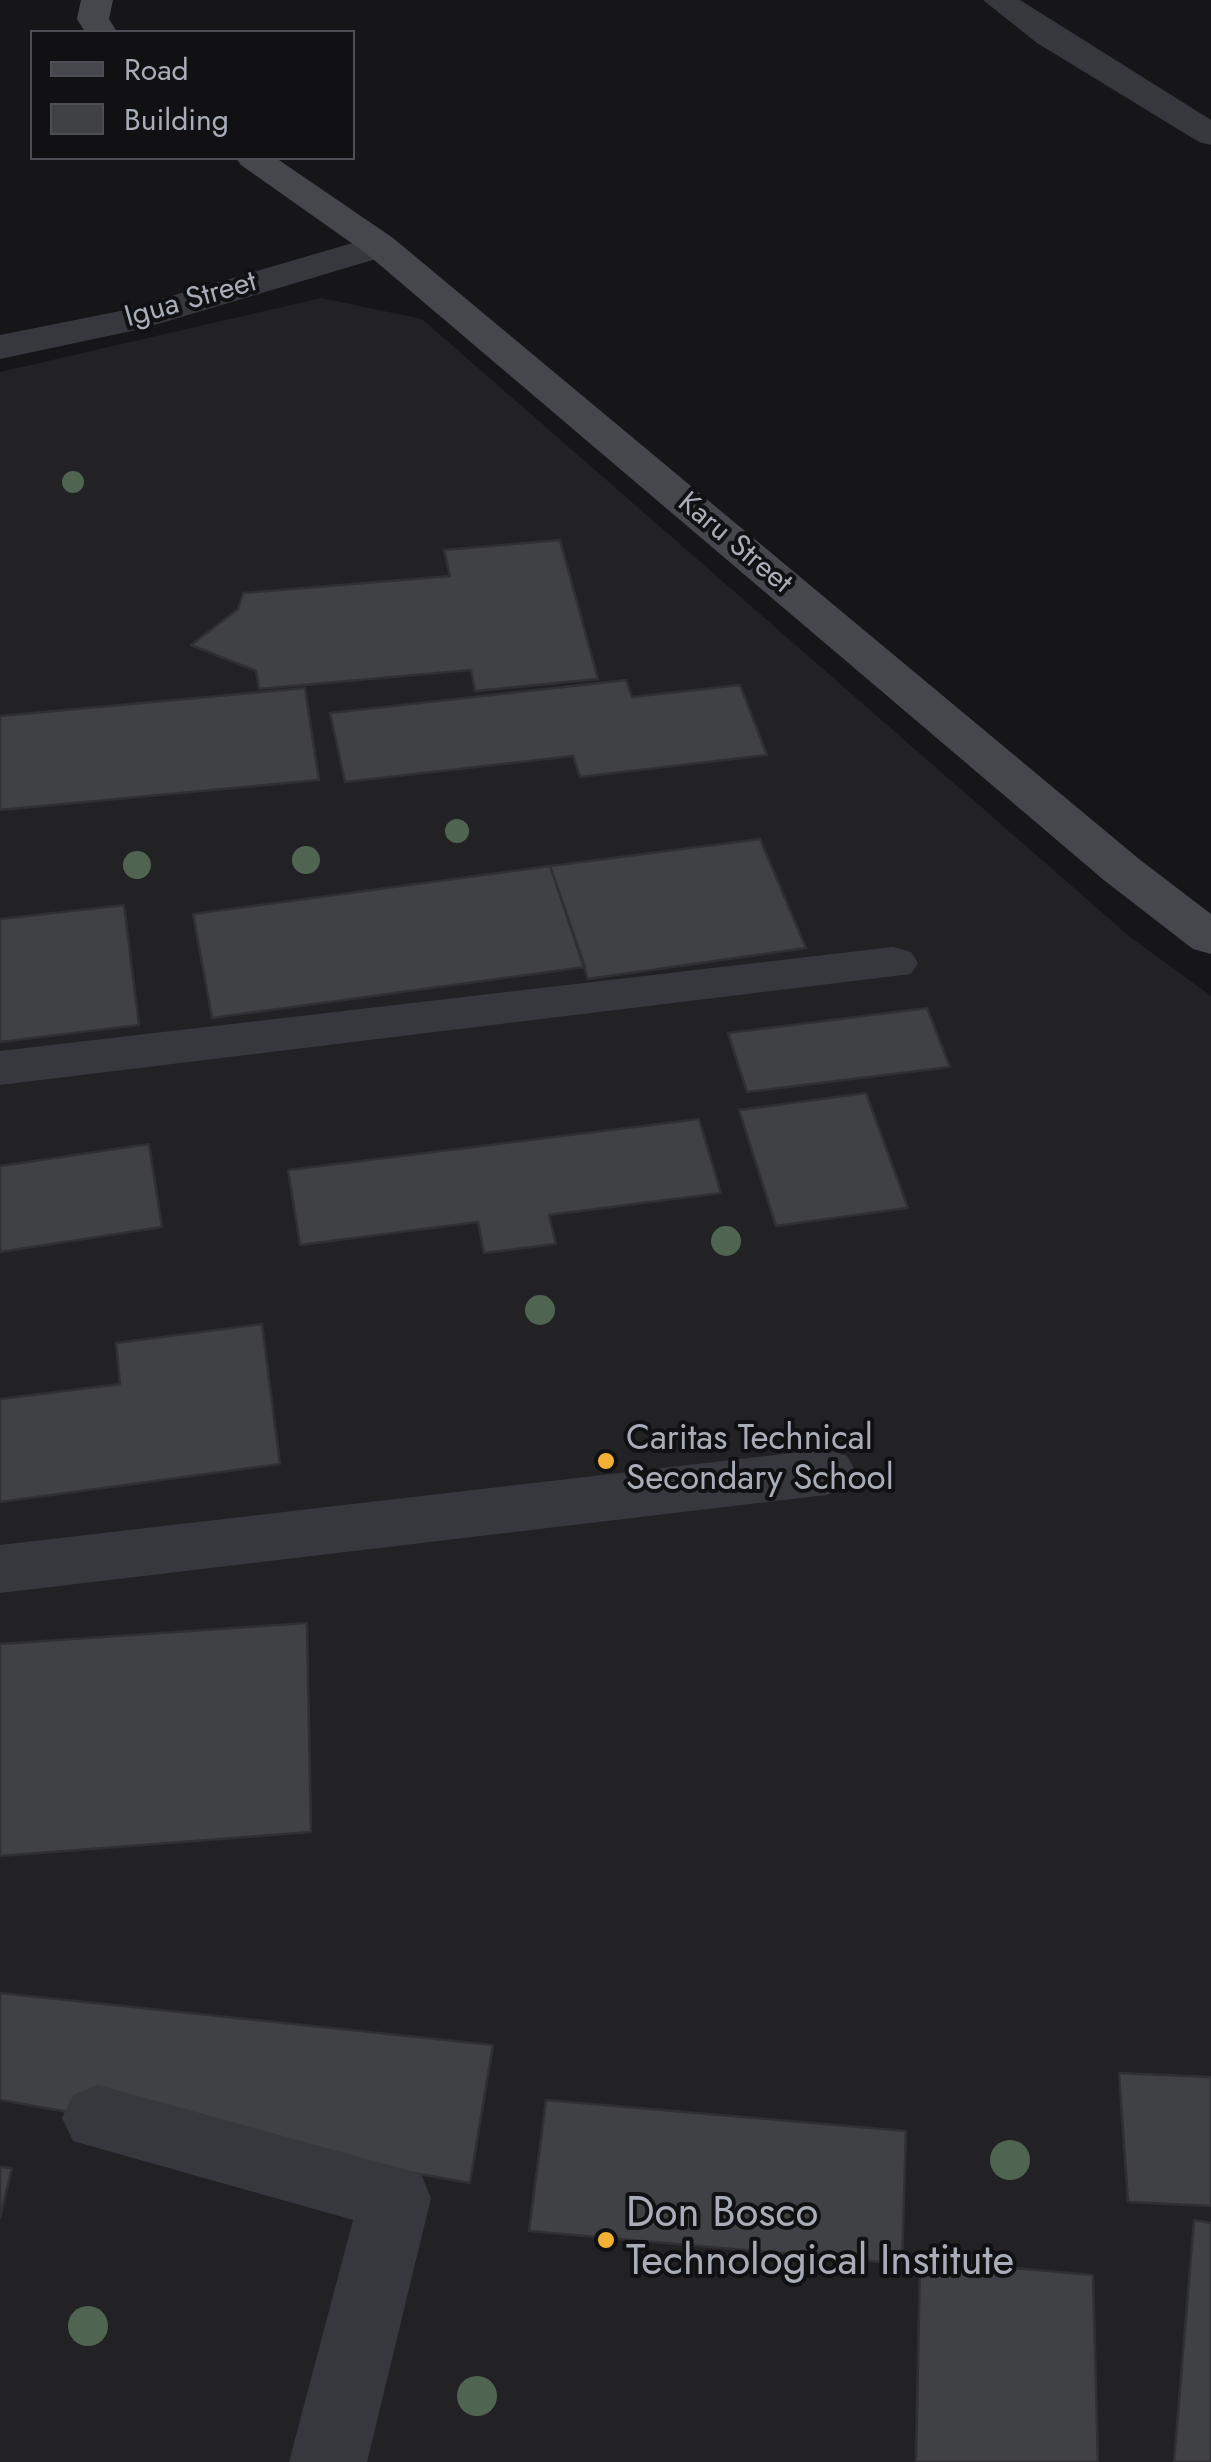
<!DOCTYPE html>
<html>
<head>
<meta charset="utf-8">
<style>
	body { margin:0 }
	#map { position:relative; width:1211px; height:2462px; overflow:hidden; background:#161618; font-family:Jost,sans-serif }
	canvas { display:block }
	.legend { position:absolute; left:30px; top:30px; width:325px; height:130px; box-sizing:border-box; background:#111113; border:2px solid #4d4f55; margin:0; padding:12px 18px; list-style:none; font-size:30px; color:#a8adb8 }
	.legend li { display:flex; align-items:center; gap:20px; height:50px }
	.legend b { width:50px; border:2px solid #4d4f55 }
</style>
</head>
<body>
<div id="map">
<canvas width="1211" height="2462"></canvas>
<ul class="legend">
<li><b style="height:12px;background:#45474d"></b>Road</li>
<li><b style="height:28px;background:#404145"></b>Building</li>
</ul>
</div>
<script>
const ctx = document.querySelector('canvas').getContext('2d');
ctx.lineJoin = 'round';
function fill(path, color) {
  ctx.fillStyle = color;
  ctx.fill(path, 'evenodd');
}
function shape(rows) {
  const path = new Path2D();
  for (const r of rows) {
    path.moveTo(r[0], r[1]);
    for (let i = 2; i < r.length; i += 2) path.lineTo(r[i], r[i + 1]);
  }
  return path;
}
function strokePath(path, color, width, dash) {
  ctx.strokeStyle = color;
  ctx.lineWidth = width;
  ctx.lineCap = dash ? 'butt' : 'round';
  ctx.setLineDash(dash || []);
  ctx.stroke(path);
}
function label(font, color, halo, rows, align = 'center') {
  ctx.font = font + ' Jost,sans-serif';
  ctx.lineWidth = 8;
  ctx.setLineDash([]);
  ctx.textBaseline = 'middle';
  ctx.strokeStyle = halo;
  ctx.fillStyle = color;
  for (const [text, x, y, turn = 0] of rows) {
    ctx.save();
    ctx.translate(x, y);
    ctx.rotate((+turn || 0) * Math.PI / 180);
    ctx.textAlign = isNaN(turn) ? turn : align;
    if (halo) ctx.strokeText(text, 0, 0);
    ctx.fillText(text, 0, 0);
    ctx.restore();
  }
}
const built = shape([
	[321,298,422,319,1129,936,1211,996,1211,2462,0,2462,0,372]
]);
const building = shape([
	[560,540,598,679,475,691,471,670,259,689,256,671,191,645,238,609,243,593,450,576,444,550,560,540],
	[626,680,632,697,740,685,767,755,580,777,573,756,345,782,330,713,626,680],
	[305,688,319,780,0,810,0,716,305,688],
	[760,839,806,948,588,979,550,866,760,839],
	[550,866,585,967,212,1018,193,914,550,866],
	[124,905,139,1025,0,1042,0,919,124,905],
	[927,1008,950,1067,747,1092,728,1033,927,1008],
	[866,1093,908,1208,776,1226,739,1110,866,1093],
	[699,1119,721,1193,549,1215,556,1244,484,1253,478,1222,300,1245,288,1170,699,1119],
	[149,1144,162,1227,0,1252,0,1166,149,1144],
	[262,1324,280,1464,0,1502,0,1399,120,1384,116,1343,262,1324],
	[307,1623,311,1832,0,1856,0,1644,307,1623],
	[0,1993,493,2045,470,2183,0,2100,0,1993],
	[1119,2073,1211,2077,1211,2206,1128,2202,1119,2073],
	[546,2100,906,2131,902,2264,529,2231,546,2100],
	[0,2167,12,2168,0,2218,0,2167],
	[1194,2220,1211,2223,1211,2462,1174,2462,1194,2220],
	[920,2260,1093,2275,1098,2462,916,2462,920,2260]
]);
const street = shape([
	[983,0,1020,0,1211,120,1211,145,1199,142,1037,43,983,0],
	[380,235,393,238,398,246,393,254,141,329,0,359,0,335,120,311,380,235],
	[893,947,911,952,918,963,911,974,0,1085,0,1051,893,947],
	[826,1449,847,1456,856,1472,847,1488,826,1495,0,1593,0,1545,826,1449],
	[98,2085,421,2174,431,2198,367,2462,289,2462,353,2220,73,2141,62,2118,73,2095,98,2085]
]);
const secondary = shape([
	[81,0,113,0,109,19,117,32,85,32,77,19,81,0],
	[236,158,276,158,393,238,1139,859,1211,914,1211,954,1193,949,1105,881,367,254,241,165,236,158]
]);
const trees = [
	[73,482,11],
	[457,831,12],
	[306,860,14],
	[137,865,14],
	[726,1241,15],
	[540,1310,15],
	[1010,2160,20],
	[88,2326,20],
	[477,2396,20]
];
const markers = [
	[606,1461,10,"#f2b134"],
	[606,2240,10,"#f2b134"]
];
const farStreetnames = [
	["Igua Street",191,301,-16],
	["Karu Street",734,544,40]
];
const poiNames = [
	["Caritas Technical",626,1441],
	["Secondary School",626,1481]
];
const nearPoinames = [
	["Don Bosco",626,2216],
	["Technological Institute",626,2264]
];
fill(built, '#222225');
fill(building, '#404145');
strokePath(building, '#303034', 2.5);
fill(street, '#37383d');
fill(secondary, '#45474d');
ctx.fillStyle = '#506452';
for (const [x, y, r] of trees) {
  ctx.beginPath();
  ctx.arc(x, y, r, 0, 2 * Math.PI);
  ctx.fill();
}
for (const [x, y, r, color] of markers) {
  const dot = new Path2D();
  dot.arc(x, y, r, 0, 2 * Math.PI);
  ctx.fillStyle = color;
  ctx.fill(dot);
  strokePath(dot, '#111113', 4);
}
label('30px', '#a8adb8', '#111113', farStreetnames);
label('35px', '#a8adb8', '#111113', poiNames, 'left');
label('42px', '#a8adb8', '#111113', nearPoinames, 'left');
</script>
</body>
</html>
